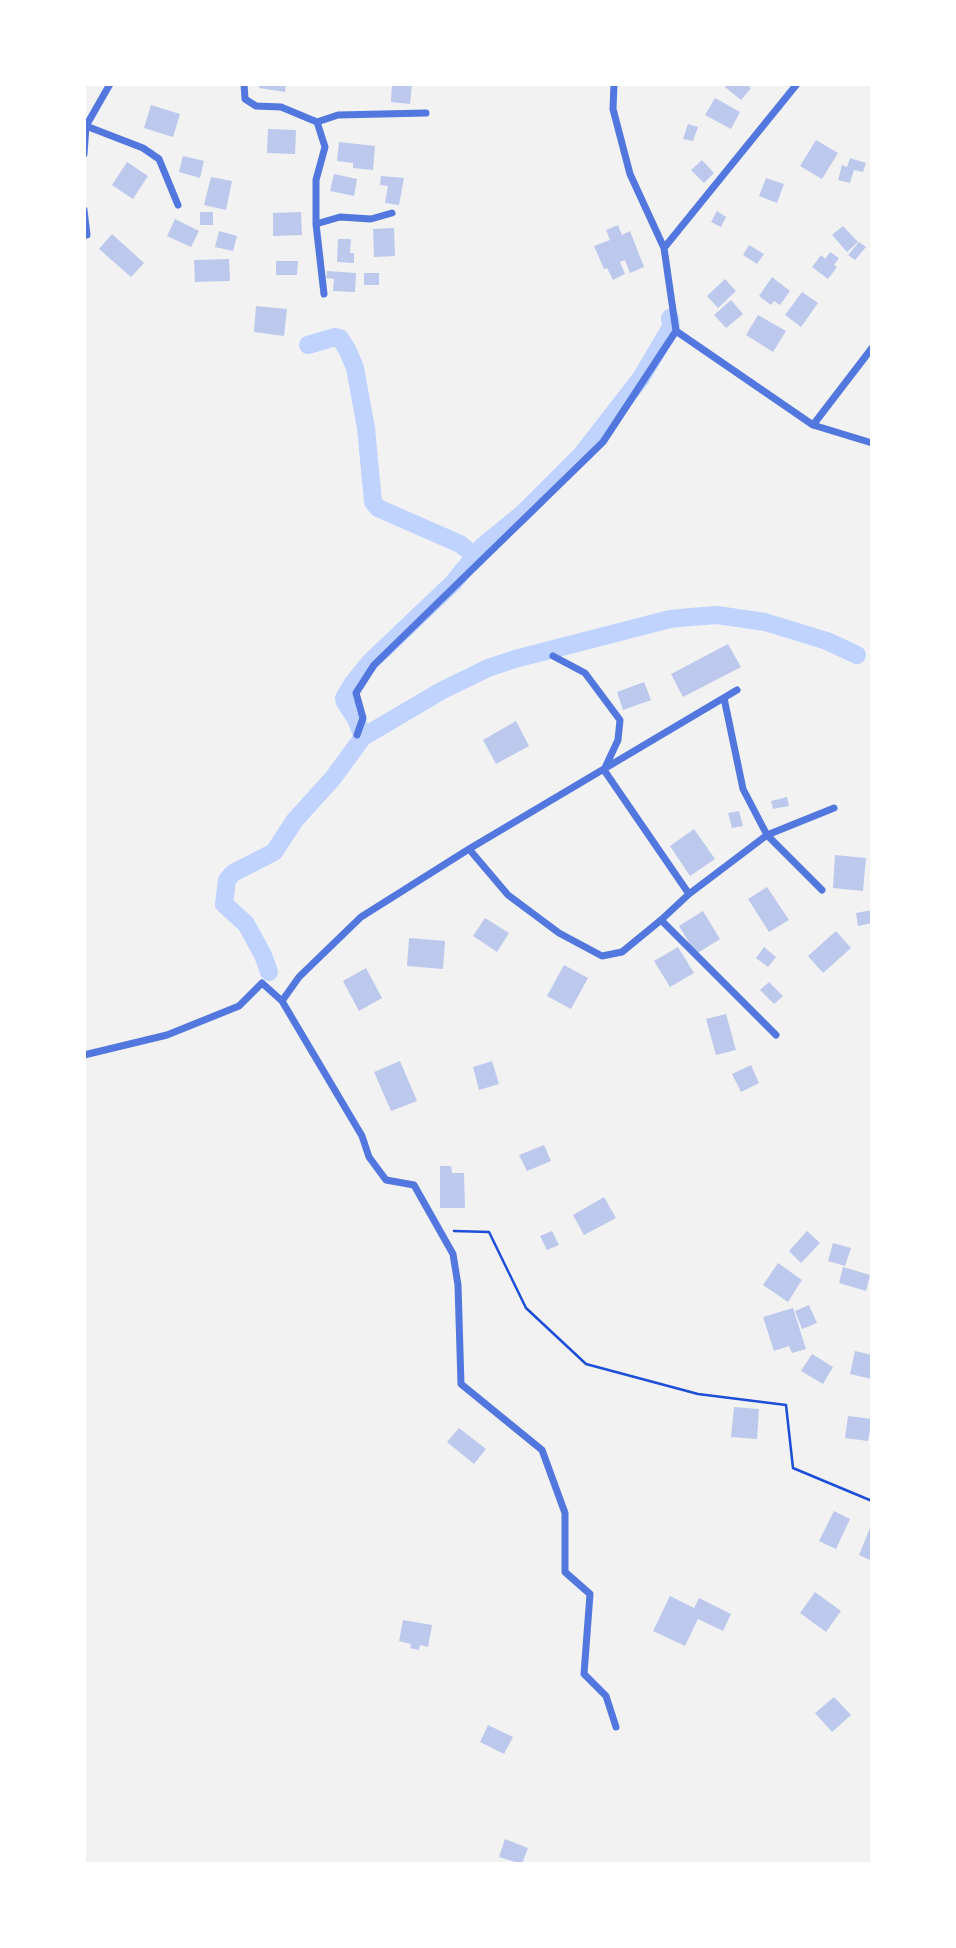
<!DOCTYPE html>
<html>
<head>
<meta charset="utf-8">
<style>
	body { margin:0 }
	#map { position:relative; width:956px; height:1948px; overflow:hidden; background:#f2f2f2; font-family:"Alegreya Sans",sans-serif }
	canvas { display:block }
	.frame { position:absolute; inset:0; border:86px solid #fff; pointer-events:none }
</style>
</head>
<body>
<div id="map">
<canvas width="956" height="1948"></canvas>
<div class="frame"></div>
</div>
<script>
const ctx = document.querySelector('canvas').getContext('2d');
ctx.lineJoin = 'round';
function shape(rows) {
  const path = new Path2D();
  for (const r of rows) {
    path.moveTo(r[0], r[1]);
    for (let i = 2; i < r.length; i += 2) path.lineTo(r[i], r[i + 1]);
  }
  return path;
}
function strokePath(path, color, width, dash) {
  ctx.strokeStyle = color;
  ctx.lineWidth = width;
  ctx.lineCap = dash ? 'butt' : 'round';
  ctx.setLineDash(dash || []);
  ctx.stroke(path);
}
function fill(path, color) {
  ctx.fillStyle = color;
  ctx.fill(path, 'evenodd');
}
const canal = shape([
	[308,345,335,337,340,338,348,351,355,368,366,428,373,502,378,508,460,544,474,555],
	[363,737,356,719,345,702,344,698,353,683,370,662,453,583,483,546,522,514,582,454,641,378,671,327,670,318],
	[269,972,263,955,246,924,224,904,227,880,233,873,274,852,295,820,333,778,363,737,441,691,488,668,515,659,670,619,691,617,717,615,765,622,827,641,857,655]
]);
const building = shape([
	[260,84,286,84,285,92,259,88],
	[392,84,412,84,410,104,391,102],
	[727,84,746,84,751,88,741,100,725,87],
	[715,98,740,112,731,129,705,115],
	[151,105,180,114,173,137,144,128],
	[688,124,698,127,693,141,683,139],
	[268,129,296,130,295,154,267,153],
	[816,140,838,153,822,179,800,166],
	[339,142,375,146,373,170,353,168,353,163,337,161],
	[183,156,204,161,200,178,179,172],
	[850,158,866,163,863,172,854,170,850,183,838,180,842,165,847,167],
	[702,160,714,173,704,183,691,170],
	[127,162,148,176,133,199,112,185],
	[334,174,357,179,354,196,330,191],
	[381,176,404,178,399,205,385,203,388,186,380,185],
	[211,177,232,181,226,210,204,205],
	[766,178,784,184,777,203,759,196],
	[717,211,726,217,721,227,711,222],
	[200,212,213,212,213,225,200,225],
	[301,212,302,235,273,236,273,213],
	[175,219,199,231,191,247,167,236],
	[618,225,622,235,630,231,644,267,630,273,625,260,620,262,625,274,613,280,607,268,604,269,594,246,610,240,606,230],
	[843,226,858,242,847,252,832,235],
	[394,228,395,256,374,257,373,229],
	[219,231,237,236,233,251,215,247],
	[112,234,144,263,131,277,99,249],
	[338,239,351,239,350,253,354,253,354,263,337,262],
	[859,242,866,247,855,260,848,255],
	[749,245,764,254,757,264,743,255],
	[830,252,839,258,834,265,837,267,828,279,812,267,821,255,825,259],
	[229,259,230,281,195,282,194,260],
	[276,261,298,261,297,275,276,275],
	[327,271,356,273,355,292,333,291,334,279,326,278],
	[364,273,379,273,379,285,364,285],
	[772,277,790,291,780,305,774,301,771,305,759,296],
	[725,279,736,291,718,308,707,296],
	[802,292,818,303,801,327,785,315],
	[731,300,743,314,726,328,714,315],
	[256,306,287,309,284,336,254,332],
	[758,315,786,331,773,352,746,335],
	[728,644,741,667,683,697,671,674],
	[644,682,651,700,623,710,617,692],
	[516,721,529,746,496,764,483,740],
	[787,797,789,806,773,809,771,801],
	[739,811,743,826,732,828,728,813],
	[694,829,715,859,690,876,670,846],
	[835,855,866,858,863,891,833,888],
	[767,887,789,920,769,932,748,899],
	[872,910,872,923,858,926,856,913],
	[703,911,720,939,696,954,679,926],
	[485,918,509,933,497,952,473,936],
	[836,931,851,948,823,973,808,956],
	[409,938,445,941,443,969,407,966],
	[678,947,694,973,670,987,654,961],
	[764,947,776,957,768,967,756,958],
	[564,965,588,978,571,1009,547,996],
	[366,968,382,998,359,1011,343,981],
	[769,982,783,996,774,1004,760,990],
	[726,1014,736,1050,716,1055,706,1019],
	[400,1061,417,1101,391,1111,374,1072],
	[492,1061,499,1084,479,1090,473,1067],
	[751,1065,759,1083,741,1092,732,1074],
	[544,1145,551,1161,527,1171,519,1155],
	[440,1166,451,1166,452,1173,464,1173,465,1208,440,1208],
	[604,1197,616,1218,584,1235,573,1215],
	[552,1231,559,1245,547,1250,540,1236],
	[807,1231,820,1243,801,1263,789,1251],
	[833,1243,851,1248,845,1266,828,1261],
	[778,1263,802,1280,788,1302,763,1285],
	[843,1267,870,1275,866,1291,839,1283],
	[809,1305,817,1323,802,1329,795,1311],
	[793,1308,806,1349,792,1353,789,1346,774,1351,763,1317],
	[855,1351,872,1355,872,1379,850,1374],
	[812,1354,833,1367,823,1384,801,1371],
	[734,1407,759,1409,757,1439,731,1437],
	[848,1416,872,1419,868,1441,845,1438],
	[459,1428,486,1449,474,1464,447,1442],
	[834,1511,850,1519,836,1549,819,1541],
	[872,1523,872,1554,870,1560,859,1555],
	[815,1592,841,1611,826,1632,800,1613],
	[670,1596,694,1608,699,1598,731,1614,723,1631,698,1619,685,1646,653,1631],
	[403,1620,432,1625,428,1647,420,1645,419,1650,410,1648,411,1644,399,1641],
	[834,1697,851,1715,832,1732,815,1713],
	[488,1725,513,1737,504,1754,480,1742],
	[505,1839,528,1848,522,1864,499,1857]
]);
const path = shape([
	[454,1231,489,1232,526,1308,586,1364,698,1394,786,1405,793,1468,872,1501]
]);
const minor = shape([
	[244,84,245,99,256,106,281,107,317,122,325,147,316,180,316,224,324,294],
	[317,122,338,115,426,113],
	[86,126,143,148,159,159,178,205],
	[84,154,86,126,110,84],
	[84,210,87,235],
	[316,224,340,217,371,219,392,213],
	[664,248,797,84],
	[676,331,813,425,872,348],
	[813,425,872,443],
	[553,656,585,673,620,720,618,740,604,770,689,894],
	[724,698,743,789,767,835,822,890],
	[357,735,363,718,356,693,374,665,603,442,676,331,664,248,630,174,613,109,614,84],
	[469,849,508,895,559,933,602,956,622,952,661,920,689,894,767,835,834,808],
	[661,920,776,1035],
	[282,1001,299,977,361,917,469,849,737,690],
	[84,1055,167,1035,239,1006,262,983,282,1001,362,1136,369,1157,386,1180,414,1185,453,1254,458,1285,461,1384,542,1450,565,1513,565,1572,590,1594,584,1674,606,1696,616,1727]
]);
strokePath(canal, '#bfd3fe', 18);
fill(building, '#bdc9ec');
strokePath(path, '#1d4ed8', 2.5);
strokePath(minor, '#5277de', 7);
</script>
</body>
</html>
